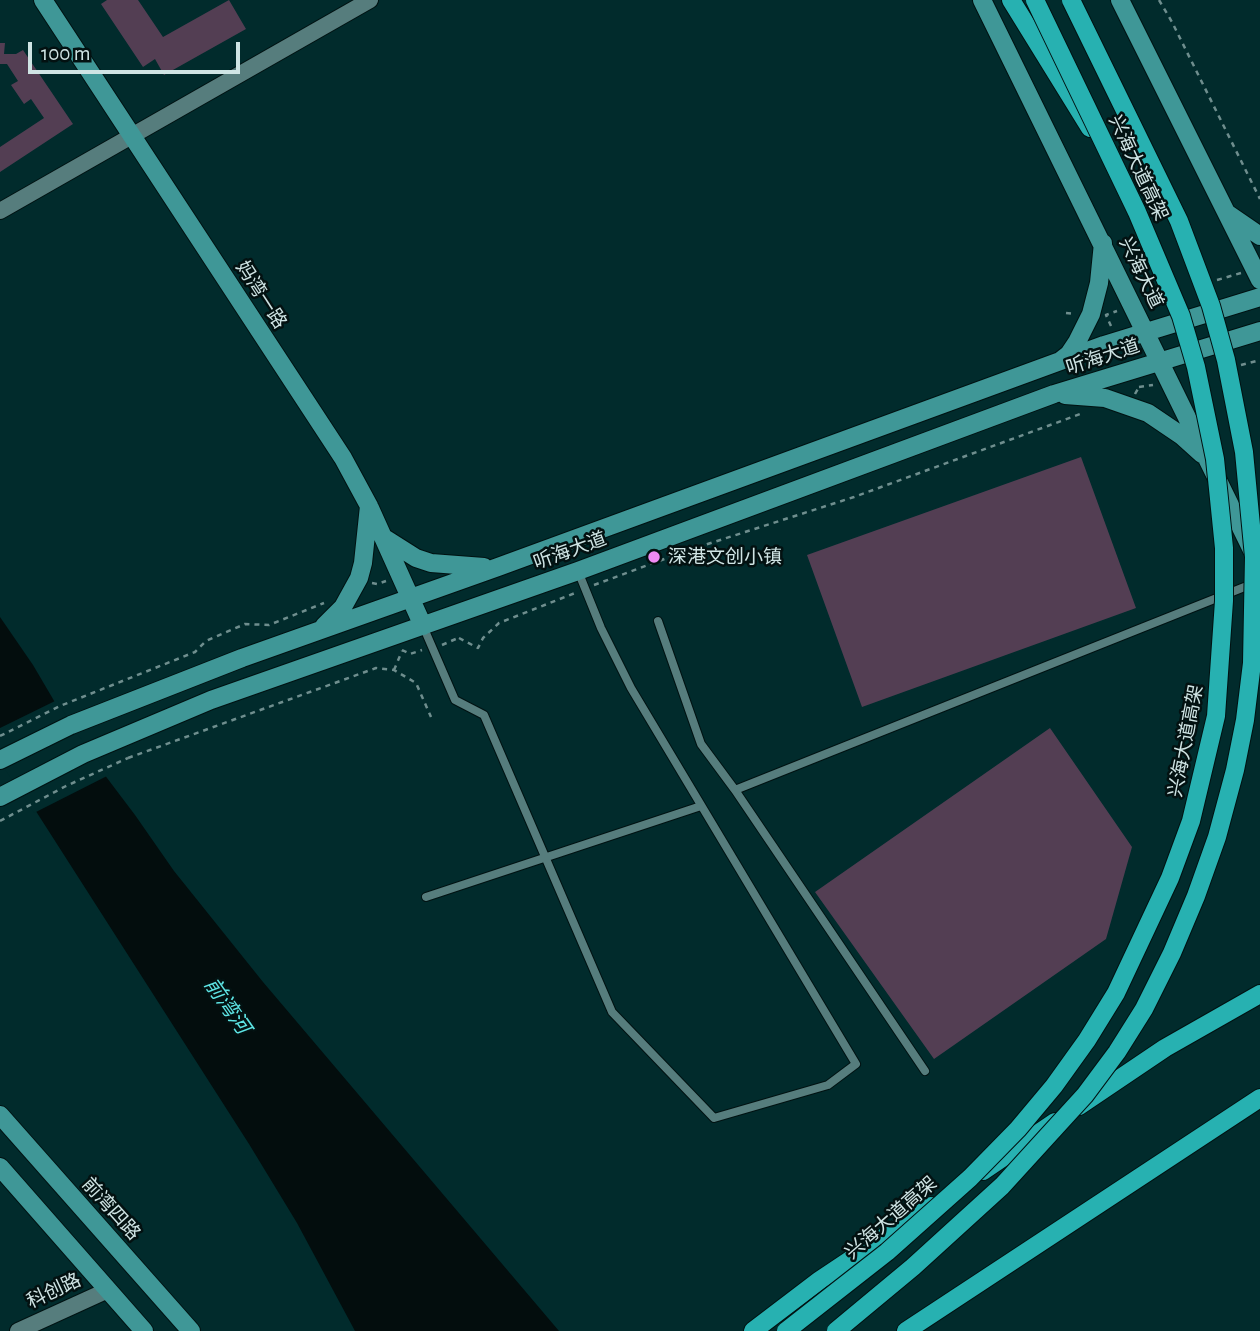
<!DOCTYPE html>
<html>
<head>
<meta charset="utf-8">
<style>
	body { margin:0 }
	#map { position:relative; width:1260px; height:1331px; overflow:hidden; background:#012b2c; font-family:"Alegreya Sans",sans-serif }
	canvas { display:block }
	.scale { position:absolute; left:28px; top:42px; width:212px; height:32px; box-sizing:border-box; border:4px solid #cfe4e4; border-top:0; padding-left:9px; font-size:21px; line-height:24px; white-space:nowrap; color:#cfe4e4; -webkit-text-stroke:5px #031111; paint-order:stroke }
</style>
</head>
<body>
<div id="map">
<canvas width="1260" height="1331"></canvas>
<div class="scale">100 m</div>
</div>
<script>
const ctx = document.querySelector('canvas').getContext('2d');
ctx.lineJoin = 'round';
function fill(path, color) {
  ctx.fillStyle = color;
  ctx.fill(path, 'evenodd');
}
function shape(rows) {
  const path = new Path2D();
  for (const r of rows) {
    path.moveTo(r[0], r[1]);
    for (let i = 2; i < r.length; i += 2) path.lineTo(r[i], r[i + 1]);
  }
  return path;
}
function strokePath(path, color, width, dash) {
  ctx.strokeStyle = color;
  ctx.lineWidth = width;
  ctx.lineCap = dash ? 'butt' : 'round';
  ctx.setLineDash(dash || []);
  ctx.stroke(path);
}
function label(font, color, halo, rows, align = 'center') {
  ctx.font = font + ' "Alegreya Sans","Noto Sans SC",sans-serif';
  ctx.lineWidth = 5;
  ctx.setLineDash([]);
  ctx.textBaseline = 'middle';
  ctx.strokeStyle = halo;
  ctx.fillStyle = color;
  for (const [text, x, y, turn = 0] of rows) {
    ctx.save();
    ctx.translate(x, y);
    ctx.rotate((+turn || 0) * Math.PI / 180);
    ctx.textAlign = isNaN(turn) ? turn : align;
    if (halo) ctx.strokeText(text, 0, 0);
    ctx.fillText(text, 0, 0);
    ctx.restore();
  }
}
const water = shape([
	[0,617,33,665,73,733,135,815,174,871,263,982,559,1331,355,1331,297,1223,249,1144,0,755]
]);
const pier = shape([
	[57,700,75,731,109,775,34,813,0,762,0,728]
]);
const building = shape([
	[107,0,138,0,163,37,229,0,246,29,164,75,155,59,143,67,101,4],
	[0,43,5,43,4,54,16,54,23,50,73,124,0,172,0,147,44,118,31,99,24,104,11,85,18,81,7,64,0,64],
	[1081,457,1136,608,862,707,807,555],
	[1050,728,1132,847,1106,939,934,1059,815,892]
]);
const path = shape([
	[1159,0,1172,22,1260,199],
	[1217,280,1241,273],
	[1066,313,1075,314],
	[1111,326,1106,315,1117,311],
	[1241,365,1260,360],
	[1139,387,1153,385],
	[1135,394,1139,387],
	[372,583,377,584,386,581],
	[594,585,686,551,854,497,1083,413],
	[459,638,478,648,483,638,499,623,575,593],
	[442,645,458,638],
	[402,650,410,654,422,650],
	[394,670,402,651],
	[0,736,60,706,195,652,206,641,245,624,269,625,324,603],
	[128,758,376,668,394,670,416,683,431,717]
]);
const lane = shape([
	[658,621,701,744,735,790,925,1071],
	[423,626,455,700,484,715,612,1012,714,1118,828,1085,856,1064,631,688,601,628,578,571],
	[735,790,1252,584],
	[426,897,701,806]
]);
const street = shape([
	[0,211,370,0],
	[18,1331,108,1290]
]);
const secondary = shape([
	[43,0,343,458,369,506,423,626],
	[982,0,1252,550],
	[1120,0,1260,280],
	[1228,214,1260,236],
	[1060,361,1069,354,1077,342,1091,314,1099,283,1103,243],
	[1065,395,1105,398,1148,413,1182,436,1202,454],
	[386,539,416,558,431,563,484,567],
	[324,626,343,607,359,578,363,563,369,506],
	[0,760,71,725,242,658,498,567,1104,345,1260,297],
	[0,797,83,754,211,700,578,571,1054,394,1260,331],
	[0,1115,191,1331],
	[0,1167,144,1331]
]);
const primary = shape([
	[1011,0,1090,128],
	[1079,1106,1165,1048,1260,994],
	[983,1171,1055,1122],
	[753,1331,820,1280,931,1206],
	[906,1331,1260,1098]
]);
const pathBridge = shape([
	[0,821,66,786,128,758]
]);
const primaryBridge = shape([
	[786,1331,887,1252,970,1178,1018,1129,1054,1086,1087,1040,1116,993,1170,878,1191,821,1216,716,1224,601,1224,548,1215,459,1196,367,1181,316,1137,212,1035,0],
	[836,1331,913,1267,1002,1186,1085,1095,1117,1052,1144,1009,1172,953,1196,896,1217,837,1235,770,1245,720,1252,663,1254,557,1244,452,1226,360,1211,306,1179,221,1071,0]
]);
const markers = [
	[654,557,7,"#f18af4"]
];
const streetNames = [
	["兴海大道高架",1138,168,65],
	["兴海大道",1141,273,64],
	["妈湾一路",261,295,57],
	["听海大道",1103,357,-18],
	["听海大道",570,551,-20],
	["兴海大道高架",1186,741,-79],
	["前湾四路",111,1209,48],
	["兴海大道高架",891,1218,-41],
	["科创路",54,1291,-25]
];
const poiNames = [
	["深港文创小镇",668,557]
];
const waterNames = [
	["前湾河",227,1006,55]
];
fill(water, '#030d0d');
fill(pier, '#012b2c');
fill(building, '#533e53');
strokePath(lane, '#011212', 10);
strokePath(street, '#011212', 18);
strokePath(secondary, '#011212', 20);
strokePath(primary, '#011212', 20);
strokePath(path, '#6f8e8e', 2.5, [5, 5]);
strokePath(lane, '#567d7d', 8);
strokePath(street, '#567d7d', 16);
strokePath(secondary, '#3f9797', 18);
strokePath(primary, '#27b1b1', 18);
strokePath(primaryBridge, '#011212', 20, []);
strokePath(pathBridge, '#6f8e8e', 2.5, [5, 5]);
strokePath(primaryBridge, '#27b1b1', 18);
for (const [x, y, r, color] of markers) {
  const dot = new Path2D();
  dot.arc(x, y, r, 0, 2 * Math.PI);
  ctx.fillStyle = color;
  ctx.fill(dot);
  strokePath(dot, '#031111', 2.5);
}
label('19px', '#cfe4e4', '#031111', streetNames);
label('19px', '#cfe4e4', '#031111', poiNames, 'left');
label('italic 21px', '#5de3e3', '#031111', waterNames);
</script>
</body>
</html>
